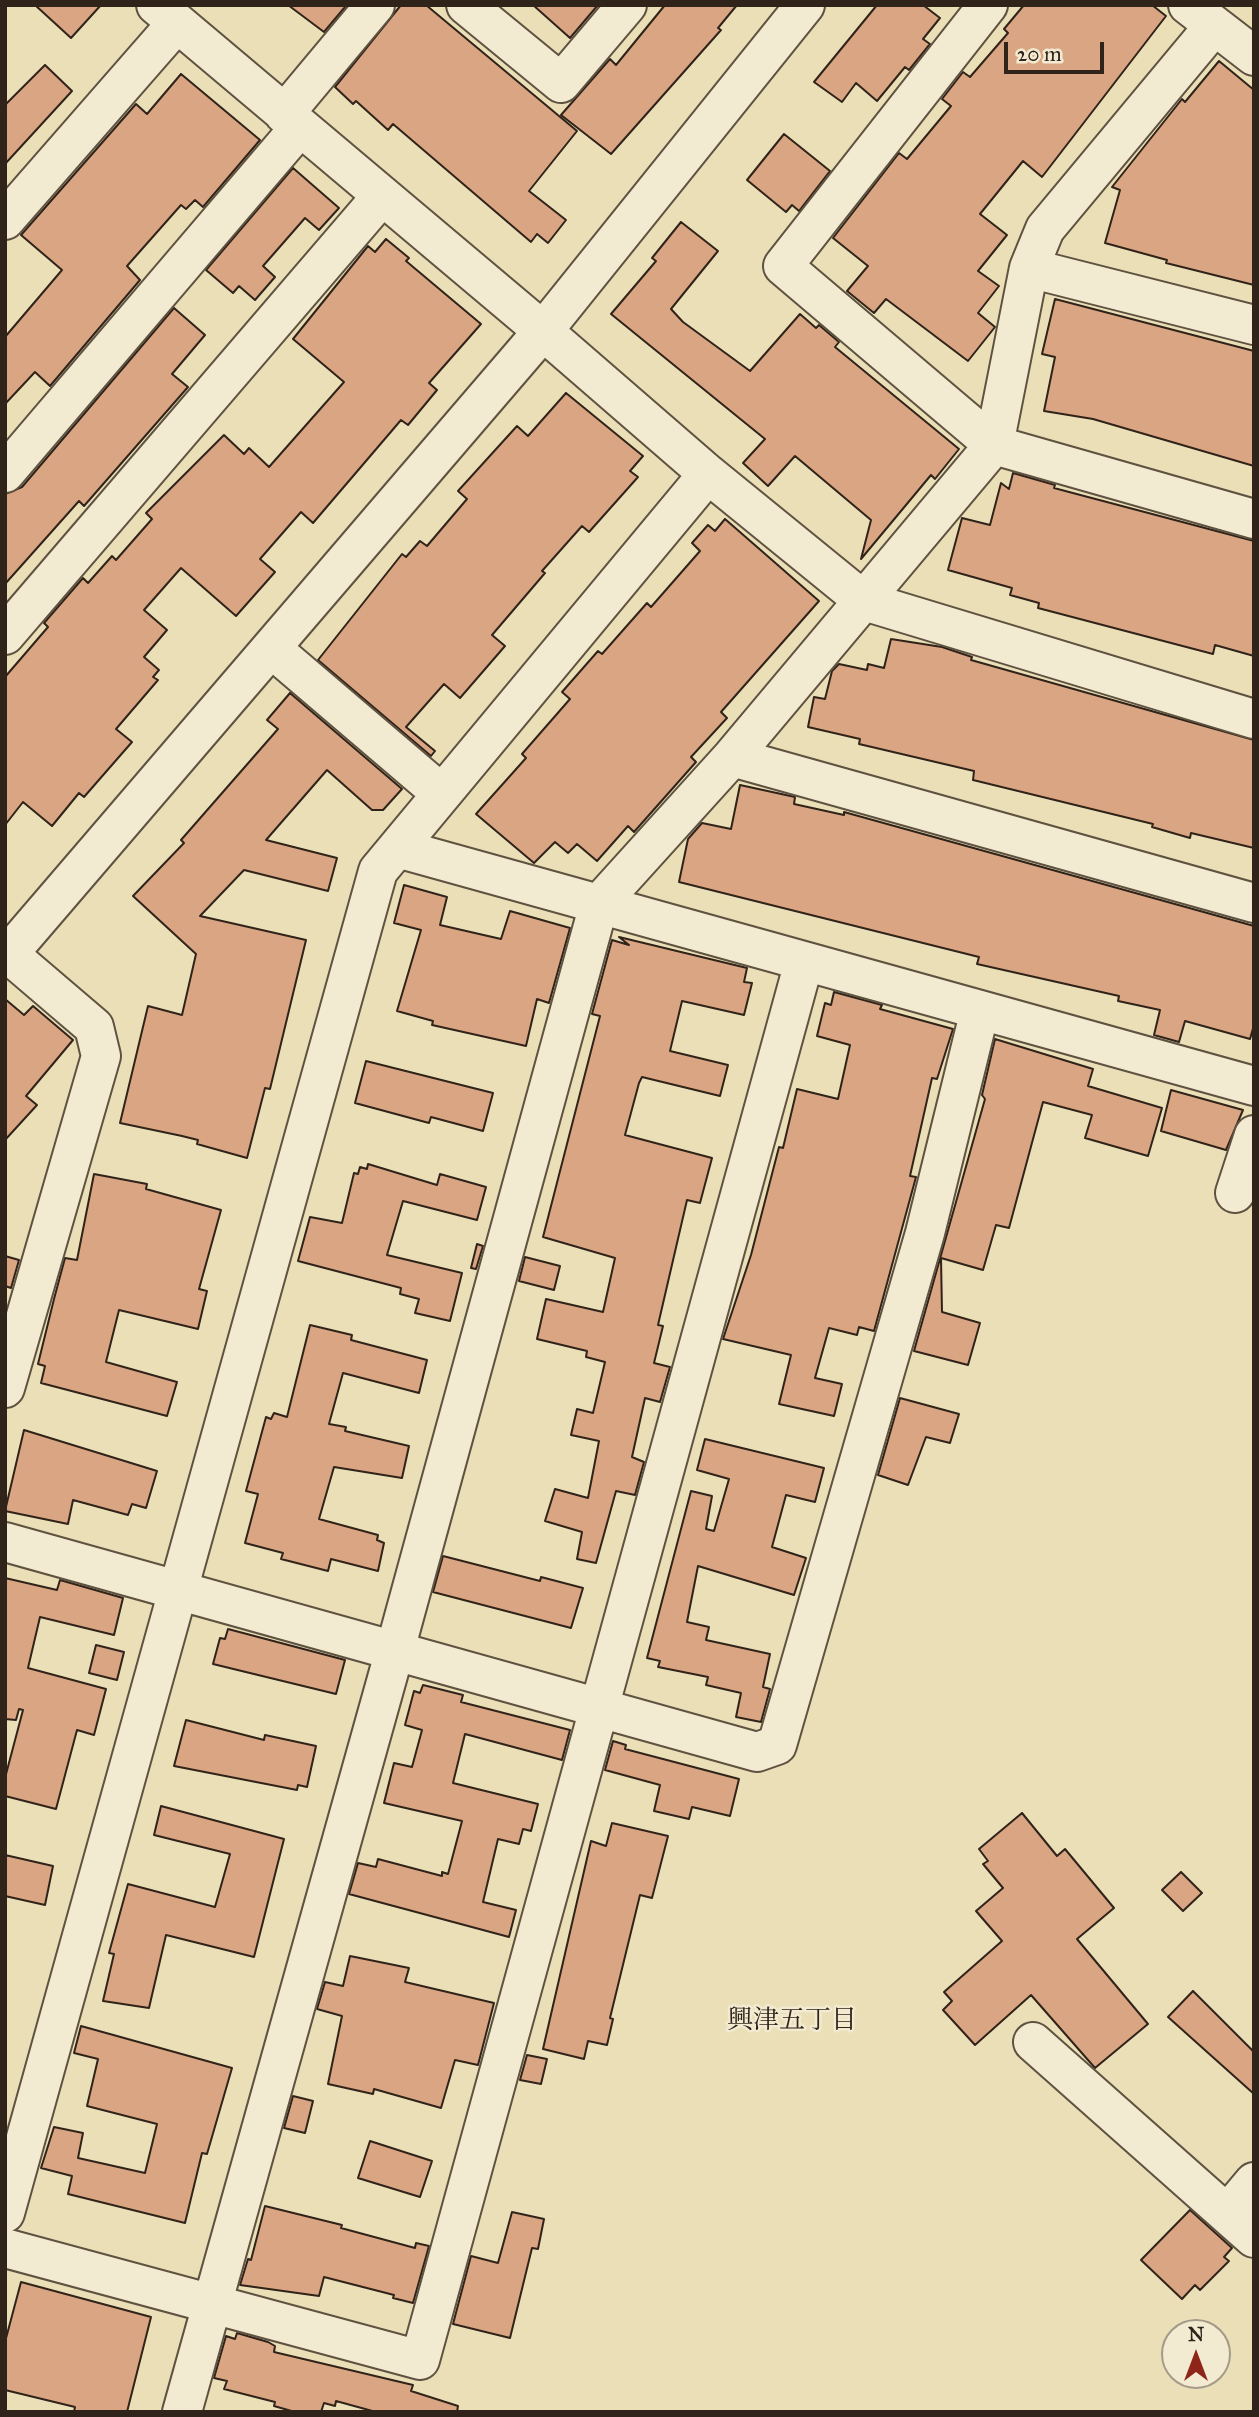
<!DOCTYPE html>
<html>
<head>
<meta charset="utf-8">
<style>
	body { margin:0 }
	#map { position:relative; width:1259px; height:2417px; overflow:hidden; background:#ebdfb8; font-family:"IM FELL Great Primer",serif }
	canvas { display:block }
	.frame { position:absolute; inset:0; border:7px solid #302319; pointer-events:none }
	.north { position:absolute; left:1161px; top:2319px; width:70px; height:70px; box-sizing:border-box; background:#f2ead1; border:2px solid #a49a87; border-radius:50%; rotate:0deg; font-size:19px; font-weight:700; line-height:28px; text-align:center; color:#302319 }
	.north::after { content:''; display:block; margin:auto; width:24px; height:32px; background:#8f2418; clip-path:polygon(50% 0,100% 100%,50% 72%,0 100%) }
	.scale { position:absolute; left:1004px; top:42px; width:100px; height:32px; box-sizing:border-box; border:4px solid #302319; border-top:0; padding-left:9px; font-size:21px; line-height:24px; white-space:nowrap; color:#302319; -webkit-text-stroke:5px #f2ead1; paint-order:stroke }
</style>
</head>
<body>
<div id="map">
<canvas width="1259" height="2417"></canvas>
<div class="frame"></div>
<div class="north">N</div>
<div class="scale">20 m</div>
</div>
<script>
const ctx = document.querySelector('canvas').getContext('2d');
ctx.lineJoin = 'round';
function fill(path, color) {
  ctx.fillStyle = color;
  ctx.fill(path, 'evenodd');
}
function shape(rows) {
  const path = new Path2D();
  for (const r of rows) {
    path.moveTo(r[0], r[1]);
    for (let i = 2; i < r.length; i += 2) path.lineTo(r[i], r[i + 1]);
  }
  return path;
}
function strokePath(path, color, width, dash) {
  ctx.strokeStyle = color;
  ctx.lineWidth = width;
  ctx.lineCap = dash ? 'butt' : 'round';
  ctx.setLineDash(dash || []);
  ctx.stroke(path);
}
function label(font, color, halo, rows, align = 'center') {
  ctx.font = font + ' "IM FELL Great Primer","Noto Serif JP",serif';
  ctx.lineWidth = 5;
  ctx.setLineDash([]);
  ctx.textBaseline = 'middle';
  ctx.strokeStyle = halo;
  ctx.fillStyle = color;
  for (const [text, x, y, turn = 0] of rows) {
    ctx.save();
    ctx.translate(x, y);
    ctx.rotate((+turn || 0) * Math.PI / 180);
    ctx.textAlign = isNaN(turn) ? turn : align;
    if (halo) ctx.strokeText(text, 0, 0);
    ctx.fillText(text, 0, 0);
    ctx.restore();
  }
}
const building = shape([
	[35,5,101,5,71,38,35,5],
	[288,5,342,5,345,7,324,32,288,5],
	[401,5,426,5,577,131,529,191,566,220,548,243,537,234,531,242,393,124,388,130,356,101,353,104,335,87,401,5],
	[533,5,598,5,570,38,533,5],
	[665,5,737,5,718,28,721,30,611,154,561,115,610,59,616,65,665,5],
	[877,5,923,5,940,18,923,39,930,44,909,70,905,67,877,101,856,83,842,102,814,82,877,5],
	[1024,5,1152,5,1166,16,1042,177,1023,161,980,214,1007,235,978,271,999,286,978,313,995,327,968,361,886,299,874,313,847,291,868,266,833,238,899,153,907,159,951,106,942,99,963,72,970,77,1008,33,1004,29,1024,5],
	[1219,61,1254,90,1254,285,1166,263,1167,260,1105,243,1120,190,1112,187,1182,99,1185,102,1219,61],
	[45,65,72,91,5,164,5,105,45,65],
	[181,74,260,140,203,207,195,200,186,209,181,205,127,266,140,280,50,386,35,372,5,404,5,337,62,270,21,235,136,104,147,114,181,74],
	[784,134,830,171,799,211,792,205,786,212,747,180,784,134],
	[293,168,339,208,319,230,305,218,263,266,275,277,255,300,239,286,233,293,206,270,293,168],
	[681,222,718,251,671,309,683,322,750,371,800,314,816,328,819,325,839,342,835,347,959,449,935,479,931,475,861,559,871,520,795,456,768,486,743,463,765,439,611,314,656,261,652,258,681,222],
	[386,239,409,258,406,261,481,324,429,383,437,390,408,425,401,420,313,523,301,512,260,559,275,572,236,616,181,568,144,610,167,630,144,657,159,670,153,677,158,680,116,729,132,742,84,797,79,793,52,826,23,802,5,825,5,677,48,627,44,623,83,578,88,583,112,556,116,560,152,519,146,513,224,435,244,454,249,448,269,467,344,382,293,339,368,246,375,252,386,239],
	[1055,299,1254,351,1254,466,1093,419,1044,411,1055,357,1042,354,1055,299],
	[174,308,205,335,172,374,188,387,84,506,79,501,5,584,5,494,22,487,174,308],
	[566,393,643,456,630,471,638,477,589,532,582,526,542,571,545,573,492,635,505,646,460,698,444,684,406,727,435,751,431,756,318,660,402,554,406,557,420,541,427,546,467,499,458,491,517,426,528,436,566,393],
	[1013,473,1055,485,1054,488,1254,541,1254,656,1215,645,1213,654,1038,608,1039,603,1010,595,1012,588,948,570,962,518,990,525,1001,483,1009,489,1013,473],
	[725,519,819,601,721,712,727,718,691,757,696,762,634,832,628,826,597,861,577,844,568,853,555,842,534,863,476,814,526,758,522,754,570,699,562,692,598,651,602,654,647,603,651,607,700,551,692,543,708,525,715,531,725,519],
	[891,639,942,647,972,657,971,660,1254,740,1254,848,1191,833,1190,838,1152,827,1153,824,973,780,974,771,859,744,860,739,808,727,814,697,825,699,832,671,839,664,867,670,868,664,884,668,891,639],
	[290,693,402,789,383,810,372,810,327,770,266,840,337,858,328,891,244,870,200,916,306,940,270,1089,265,1088,247,1158,197,1144,198,1140,182,1136,120,1123,148,1006,182,1015,196,954,133,896,184,843,181,840,278,729,267,720,290,693],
	[740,785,795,797,794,804,844,815,844,812,1254,926,1254,1025,1250,1039,1185,1021,1179,1042,1154,1035,1160,1010,1118,1001,1119,996,977,964,979,957,679,882,688,839,702,823,731,829,740,785],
	[404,885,447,897,440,925,501,939,510,911,570,928,549,1003,537,999,526,1046,432,1025,433,1021,397,1011,421,930,394,923,404,885],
	[619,937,747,968,744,982,752,983,744,1015,682,1001,670,1051,728,1065,720,1096,642,1077,639,1083,625,1135,712,1158,700,1203,687,1200,658,1325,663,1326,654,1363,670,1367,660,1402,645,1398,632,1457,644,1462,635,1495,616,1491,596,1563,577,1559,582,1532,545,1521,555,1489,588,1498,599,1441,571,1435,577,1409,593,1413,605,1362,586,1357,587,1351,537,1339,546,1299,603,1312,615,1258,543,1237,600,1016,592,1014,612,940,629,945,619,937],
	[834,992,882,1005,880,1009,953,1029,937,1079,932,1078,910,1176,916,1177,874,1331,859,1327,857,1335,829,1328,815,1378,842,1384,834,1416,779,1404,791,1355,723,1339,751,1255,779,1147,783,1148,797,1089,838,1099,850,1045,817,1036,825,1003,831,1005,834,992],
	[5,999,24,1015,33,1006,73,1040,26,1096,37,1105,5,1140,5,999],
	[995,1039,1093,1069,1088,1086,1162,1108,1148,1156,1085,1138,1092,1115,1043,1102,1009,1228,996,1225,983,1270,941,1258,942,1312,980,1323,968,1365,914,1351,985,1099,982,1095,995,1039],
	[366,1061,493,1093,483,1131,431,1117,429,1123,355,1103,366,1061],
	[1171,1090,1243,1110,1226,1150,1161,1131,1171,1090],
	[368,1164,437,1185,440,1174,486,1187,477,1220,403,1201,387,1255,462,1273,450,1321,415,1313,419,1299,400,1294,401,1288,298,1261,310,1217,342,1223,354,1173,358,1174,360,1167,367,1169,368,1164],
	[94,1174,147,1184,146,1189,221,1210,199,1289,207,1291,198,1329,119,1310,106,1362,177,1382,167,1416,41,1383,45,1366,38,1364,54,1299,65,1258,77,1260,94,1174],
	[477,1244,483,1246,476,1269,471,1268,477,1244],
	[5,1256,19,1260,11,1288,5,1286,5,1256],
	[525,1257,560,1266,554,1290,519,1281,525,1257],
	[310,1325,352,1335,351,1340,427,1360,419,1393,343,1373,329,1424,346,1427,345,1431,409,1446,402,1478,334,1467,319,1519,378,1535,377,1540,384,1543,378,1571,331,1559,328,1571,281,1559,283,1553,245,1543,258,1494,246,1491,266,1417,271,1419,274,1413,287,1417,310,1325],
	[900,1398,959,1414,950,1443,926,1437,908,1485,878,1475,900,1398],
	[24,1430,157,1471,146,1508,132,1504,128,1515,73,1500,68,1524,5,1511,24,1430],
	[705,1439,824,1468,815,1502,786,1495,772,1547,806,1558,794,1595,698,1566,687,1622,709,1627,706,1640,770,1654,763,1687,770,1689,761,1722,736,1717,741,1693,706,1685,708,1677,658,1667,660,1661,647,1658,691,1491,712,1496,706,1529,714,1531,729,1479,697,1470,705,1439],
	[443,1556,540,1581,541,1577,583,1588,571,1628,433,1592,443,1556],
	[5,1578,57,1590,60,1580,123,1598,114,1635,40,1617,28,1668,106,1689,94,1735,77,1730,56,1809,5,1796,5,1778,23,1710,19,1709,16,1720,5,1719,5,1578],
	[228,1629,345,1660,336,1694,213,1664,220,1638,225,1639,228,1629],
	[96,1645,124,1652,117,1680,89,1673,96,1645],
	[423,1685,463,1695,461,1702,570,1730,562,1760,465,1734,453,1783,538,1804,531,1831,523,1829,519,1844,498,1839,483,1902,516,1910,509,1937,349,1894,358,1863,376,1867,378,1859,442,1876,442,1872,448,1874,462,1821,384,1803,394,1763,412,1767,422,1730,405,1725,414,1691,420,1693,423,1685],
	[186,1720,264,1740,265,1735,316,1746,307,1787,298,1785,297,1790,174,1766,186,1720],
	[613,1741,626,1745,625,1749,739,1779,730,1816,692,1807,689,1819,654,1811,660,1785,605,1770,613,1741],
	[161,1806,284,1839,254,1957,166,1935,149,2008,103,2001,114,1954,109,1953,128,1884,215,1907,230,1854,154,1835,161,1806],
	[1022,1813,1057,1856,1065,1849,1114,1908,1077,1939,1148,2024,1095,2068,1031,1995,975,2045,943,2010,952,2001,944,1992,1002,1941,976,1911,1003,1888,983,1864,988,1861,979,1849,1022,1813],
	[612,1823,668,1836,652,1898,640,1895,610,2018,613,2019,607,2045,588,2041,584,2059,543,2049,591,1841,606,1846,612,1823],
	[5,1855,53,1866,45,1905,5,1896,5,1855],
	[1181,1872,1202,1893,1183,1911,1162,1890,1181,1872],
	[350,1956,409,1968,405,1982,494,2003,478,2065,455,2060,441,2108,374,2089,373,2094,328,2084,342,2016,317,2009,325,1982,343,1986,350,1956],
	[1193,1991,1254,2052,1254,2094,1168,2017,1193,1991],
	[81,2026,232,2068,207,2154,202,2153,185,2223,68,2194,72,2176,41,2168,54,2127,83,2133,78,2158,145,2173,157,2124,87,2106,98,2059,74,2053,81,2026],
	[527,2055,547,2059,541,2084,520,2080,527,2055],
	[293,2096,313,2101,305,2133,284,2128,293,2096],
	[370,2141,432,2161,420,2197,358,2178,370,2141],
	[265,2206,342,2225,341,2228,415,2248,416,2243,429,2246,413,2303,393,2298,394,2295,324,2277,319,2296,240,2285,248,2259,251,2260,265,2206],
	[1190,2210,1232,2248,1224,2257,1229,2261,1200,2290,1195,2285,1182,2299,1141,2260,1190,2210],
	[512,2212,544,2219,538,2249,532,2248,510,2338,453,2324,471,2256,498,2263,512,2212],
	[21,2282,151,2317,127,2412,74,2412,75,2407,5,2390,5,2342,21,2282],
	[237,2333,268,2342,275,2346,274,2352,413,2385,411,2391,458,2406,457,2412,376,2412,336,2401,335,2406,324,2403,321,2412,295,2412,274,2406,275,2402,224,2389,227,2381,214,2378,226,2336,235,2339,237,2333]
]);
const minor = shape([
	[156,5,543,331,708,474,864,601,1254,719],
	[466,5,561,83,627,5],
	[988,5,783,266,994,445,1254,519],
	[1188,5,1254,56],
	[284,114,375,5],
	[5,220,177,23],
	[1029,268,1254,325],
	[5,473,300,127],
	[5,635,381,197],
	[271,648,442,794],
	[732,757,1254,903],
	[397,848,1254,1086],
	[5,951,94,1027,101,1056,5,1388],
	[5,958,543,331,805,5],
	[1235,1193,1254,1135],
	[5,1542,757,1752,777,1745,925,1233,980,1010],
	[1033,2042,1254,2238],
	[5,2213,378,871,708,474],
	[1228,2213,1254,2182],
	[5,2248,420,2360,804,962],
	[182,2412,395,1650,599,904,732,757,994,445,1029,268,1045,229,1214,26]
]);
const neighbourhoodNames = [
	["興津五丁目",792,2022]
];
fill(building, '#daa582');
strokePath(building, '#302319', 2);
strokePath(minor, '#5f5241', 42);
strokePath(minor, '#f2ead1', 38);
label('26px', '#302319', '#f2ead1', neighbourhoodNames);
</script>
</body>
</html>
